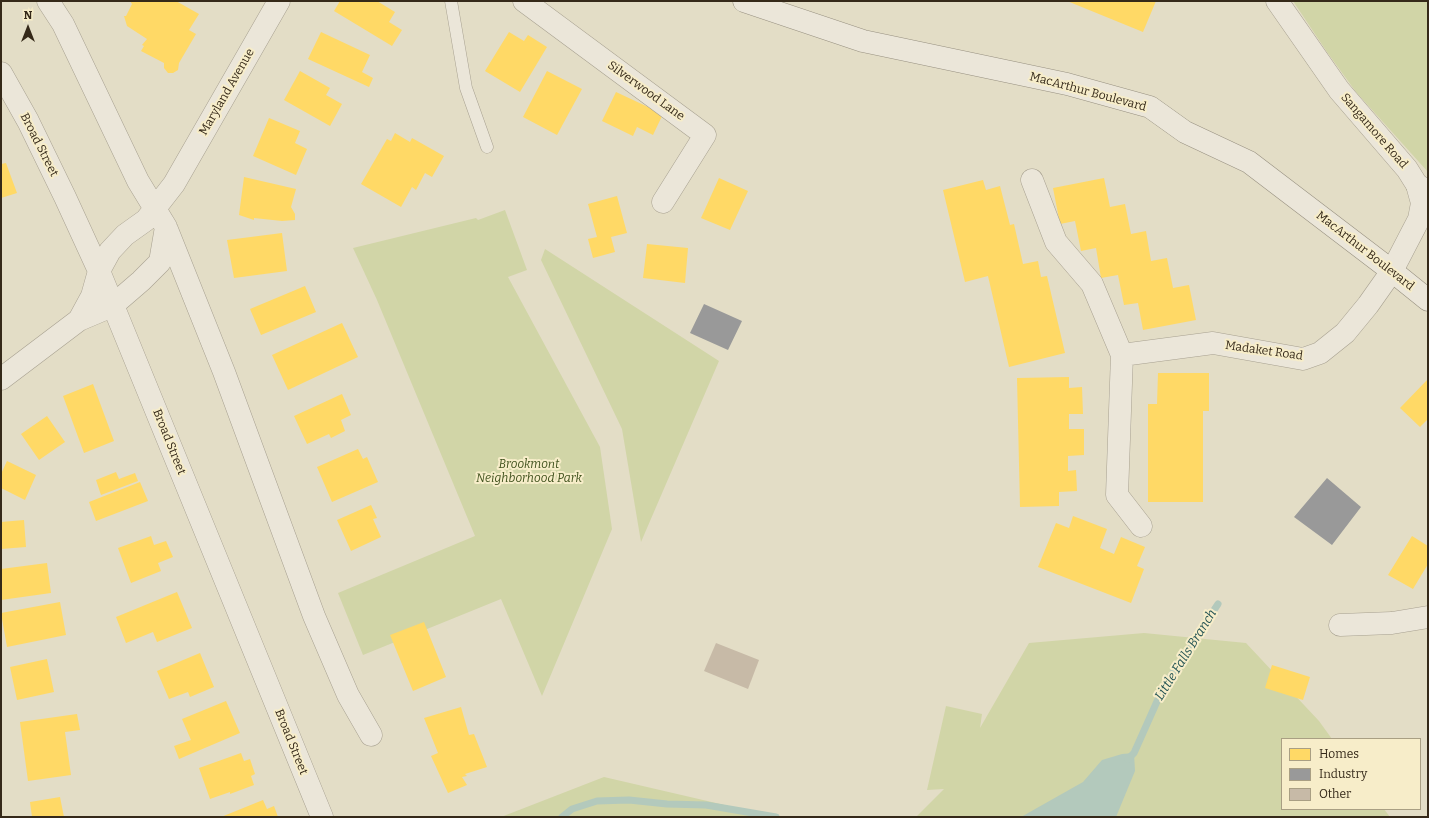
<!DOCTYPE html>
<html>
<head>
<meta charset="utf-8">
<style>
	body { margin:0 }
	#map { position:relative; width:1429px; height:818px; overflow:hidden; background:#e3ddc6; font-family:Bitter,serif }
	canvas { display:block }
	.frame { position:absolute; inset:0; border:2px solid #352919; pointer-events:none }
	.legend { position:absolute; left:1281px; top:738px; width:140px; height:72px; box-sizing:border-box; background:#f7edc9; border:1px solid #a99f83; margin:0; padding:5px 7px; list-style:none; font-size:12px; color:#352919 }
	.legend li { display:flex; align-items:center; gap:8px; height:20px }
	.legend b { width:20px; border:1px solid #a99f83 }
	.north { position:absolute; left:8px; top:8px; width:40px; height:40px; -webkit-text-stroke:3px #f7edc9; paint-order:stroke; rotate:0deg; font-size:11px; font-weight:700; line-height:16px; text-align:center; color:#352919 }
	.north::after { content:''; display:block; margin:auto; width:14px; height:18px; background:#352919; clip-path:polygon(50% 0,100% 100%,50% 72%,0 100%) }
</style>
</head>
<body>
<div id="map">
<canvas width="1429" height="818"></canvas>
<div class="frame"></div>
<ul class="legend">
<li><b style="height:11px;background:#ffd966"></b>Homes</li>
<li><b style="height:11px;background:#999"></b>Industry</li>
<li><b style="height:11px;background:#c7baa7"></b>Other</li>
</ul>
<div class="north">N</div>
</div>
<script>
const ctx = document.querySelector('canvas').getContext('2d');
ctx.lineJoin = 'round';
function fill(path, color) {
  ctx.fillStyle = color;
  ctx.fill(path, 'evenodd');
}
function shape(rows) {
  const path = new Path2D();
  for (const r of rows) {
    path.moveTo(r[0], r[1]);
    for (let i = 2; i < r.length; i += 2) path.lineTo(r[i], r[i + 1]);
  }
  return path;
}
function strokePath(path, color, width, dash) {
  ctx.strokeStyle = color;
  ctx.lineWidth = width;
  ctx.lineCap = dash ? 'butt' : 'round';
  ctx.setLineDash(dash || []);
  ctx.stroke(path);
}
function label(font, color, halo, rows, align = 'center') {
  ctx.font = font + ' Bitter,serif';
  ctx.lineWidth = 4;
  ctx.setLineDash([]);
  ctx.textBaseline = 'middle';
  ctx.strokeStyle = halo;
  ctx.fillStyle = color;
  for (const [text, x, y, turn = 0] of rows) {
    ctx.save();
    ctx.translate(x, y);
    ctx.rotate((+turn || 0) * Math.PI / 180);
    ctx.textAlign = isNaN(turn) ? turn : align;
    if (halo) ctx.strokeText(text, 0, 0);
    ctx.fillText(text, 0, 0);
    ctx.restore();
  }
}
const green = shape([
	[1293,1,1428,1,1428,172,1356,92,1327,52],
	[505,210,527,270,508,277,600,447,612,529,542,696,501,599,363,655,338,593,475,536,377,300,353,248,476,218,478,220],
	[545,249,719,361,641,542,622,429,541,260],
	[1144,633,1246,643,1319,721,1332,739,1282,739,1282,809,1384,809,1390,817,916,817,944,789,927,790,946,706,982,714,980,728,1029,643],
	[604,777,759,813,768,817,501,817]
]);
const water = shape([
	[1134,753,1135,771,1116,817,1021,817,1083,782,1102,760,1122,754]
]);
const homes = shape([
	[130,1,176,1,199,14,189,30,196,34,179,63,178,70,173,73,168,73,164,68,164,63,141,51,144,46,142,45,147,39,127,26,124,16,126,16,132,4],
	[340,1,377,1,395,12,389,22,402,30,392,46,334,11],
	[1067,1,1156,1,1143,32],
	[321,32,370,55,362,72,373,78,369,87,308,59],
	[509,32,524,41,528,35,547,47,520,92,485,71],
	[300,71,330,88,326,95,342,104,330,126,284,100],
	[547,71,582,89,557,135,523,117],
	[616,92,663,114,653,135,637,127,633,136,602,121],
	[269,118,300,131,295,143,307,149,296,175,253,156],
	[395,133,410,142,412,138,444,156,432,177,425,173,416,190,412,187,401,207,361,184,387,139,391,141],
	[6,163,17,193,1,198,1,164],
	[244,177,296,189,291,207,295,214,295,220,282,221,254,218,254,220,239,215],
	[719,178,748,191,730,230,701,218],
	[1104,178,1110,207,1125,204,1131,234,1146,231,1151,261,1167,258,1173,288,1189,285,1196,320,1143,330,1138,303,1124,305,1118,275,1101,278,1096,248,1081,251,1075,221,1060,224,1053,188],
	[983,180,986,190,1000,186,1010,225,1014,224,1023,264,1038,261,1041,277,1047,276,1065,353,1009,367,988,276,965,282,943,190],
	[617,196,627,233,611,237,615,252,593,258,588,239,597,237,588,204],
	[282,233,287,271,234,278,227,240],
	[647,244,688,248,685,283,643,278],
	[305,286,316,312,261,335,250,309],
	[342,323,358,357,288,390,272,355],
	[1158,373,1209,373,1209,411,1203,411,1203,502,1148,502,1148,404,1157,404],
	[1069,377,1069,388,1082,387,1083,414,1069,414,1069,429,1084,429,1084,455,1068,456,1068,471,1076,470,1077,491,1059,492,1059,506,1020,507,1017,378],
	[1428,379,1428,419,1420,427,1400,408],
	[93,384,114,441,84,453,63,396],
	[342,394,351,415,341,420,345,431,331,438,329,434,307,444,294,416],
	[47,416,65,442,39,460,21,434],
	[358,449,363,459,367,457,378,482,332,502,317,467],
	[7,461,36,475,25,500,1,488,1,474],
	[116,472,119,479,135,473,138,481,101,495,96,480],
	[140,482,148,501,96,521,89,502],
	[371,505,377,518,373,519,381,537,351,551,337,520],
	[1073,516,1107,529,1100,548,1114,554,1121,537,1145,547,1137,566,1144,569,1131,603,1038,567,1056,523,1069,528],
	[24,520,26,547,1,549,1,522],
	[151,536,154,545,166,541,173,557,158,563,161,571,131,583,118,548],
	[1412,536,1428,546,1428,564,1413,589,1388,575],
	[47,563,51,593,1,600,1,569],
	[177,592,192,628,157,642,153,632,126,643,116,617],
	[60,602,66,635,7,647,1,613],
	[424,622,446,677,413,691,390,635],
	[200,653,214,687,190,697,188,692,169,699,157,671],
	[47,659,54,692,17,700,10,667],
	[1272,665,1310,677,1303,700,1265,688],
	[226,701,240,733,179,759,174,746,191,740,182,719],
	[461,707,469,735,474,734,487,767,465,774,467,776,462,777,467,785,448,793,431,756,438,753,424,718],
	[77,714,80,730,65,732,71,775,28,781,20,722],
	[241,753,244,761,250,759,255,774,251,776,254,785,230,794,230,792,210,799,199,768],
	[60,797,64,817,32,817,30,802],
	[263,800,267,809,274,806,278,817,221,817]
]);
const industry = shape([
	[704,304,742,321,728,350,690,333],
	[1327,478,1361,507,1332,545,1294,517]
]);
const stream = shape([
	[1128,759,1134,753,1163,688,1218,604],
	[562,817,572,809,597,801,629,800,667,804,706,805,776,817]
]);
const building = shape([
	[716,643,759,660,748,689,704,671]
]);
const service = shape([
	[451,1,466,88,487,147]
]);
const minor = shape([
	[48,1,63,24,138,181,166,227,224,372,314,616,348,695,371,735],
	[524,1,705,135,663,202],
	[1,73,28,121,65,197,99,271,322,817],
	[1032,180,1056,242,1092,284,1122,355,1117,495,1141,526],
	[79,320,92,296,99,271,110,251,125,235,146,220,174,184,279,1],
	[1122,355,1213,343,1303,359,1320,353,1345,333,1368,305,1392,271],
	[1,379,79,320,112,306,141,281,160,262,166,227],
	[1340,625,1392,623,1428,617]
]);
const tertiary = shape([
	[1277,1,1339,90,1407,169,1417,185,1422,203,1419,219,1392,271]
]);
const secondary = shape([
	[744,1,863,41,1067,84,1150,107,1185,132,1249,162,1392,271,1428,300],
	[1417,185,1428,191]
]);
const streetNames = [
	["Silverwood Lane",646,91,36],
	["Maryland Avenue",227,92,-60],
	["MacArthur Boulevard",1088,92,15],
	["Sangamore Road",1374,131,49],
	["Broad Street",39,145,63],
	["MacArthur Boulevard",1365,251,38],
	["Madaket Road",1264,351,8],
	["Broad Street",169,442,68],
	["Broad Street",291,742,68]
];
const parkNames = [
	["Brookmont",529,465],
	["Neighborhood Park",529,479]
];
const waterNames = [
	["Little Falls Branch",1186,655,-58]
];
fill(green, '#d1d5a7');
fill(water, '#b3c9bc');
fill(homes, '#ffd966');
fill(industry, '#999');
strokePath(stream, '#b3c9bc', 7);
fill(building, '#c7baa7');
strokePath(service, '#a7a090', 13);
strokePath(minor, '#a7a090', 23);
strokePath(tertiary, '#a7a090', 23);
strokePath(secondary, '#979080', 23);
strokePath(service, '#ebe6d9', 12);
strokePath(minor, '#ebe6d9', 22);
strokePath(tertiary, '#ebe6d9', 22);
strokePath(secondary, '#ebe6d9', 22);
label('12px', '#352919', '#f7edc9', streetNames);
label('italic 12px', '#42531f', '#f7edc9', parkNames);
label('italic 13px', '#275656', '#f7edc9', waterNames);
</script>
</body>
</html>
